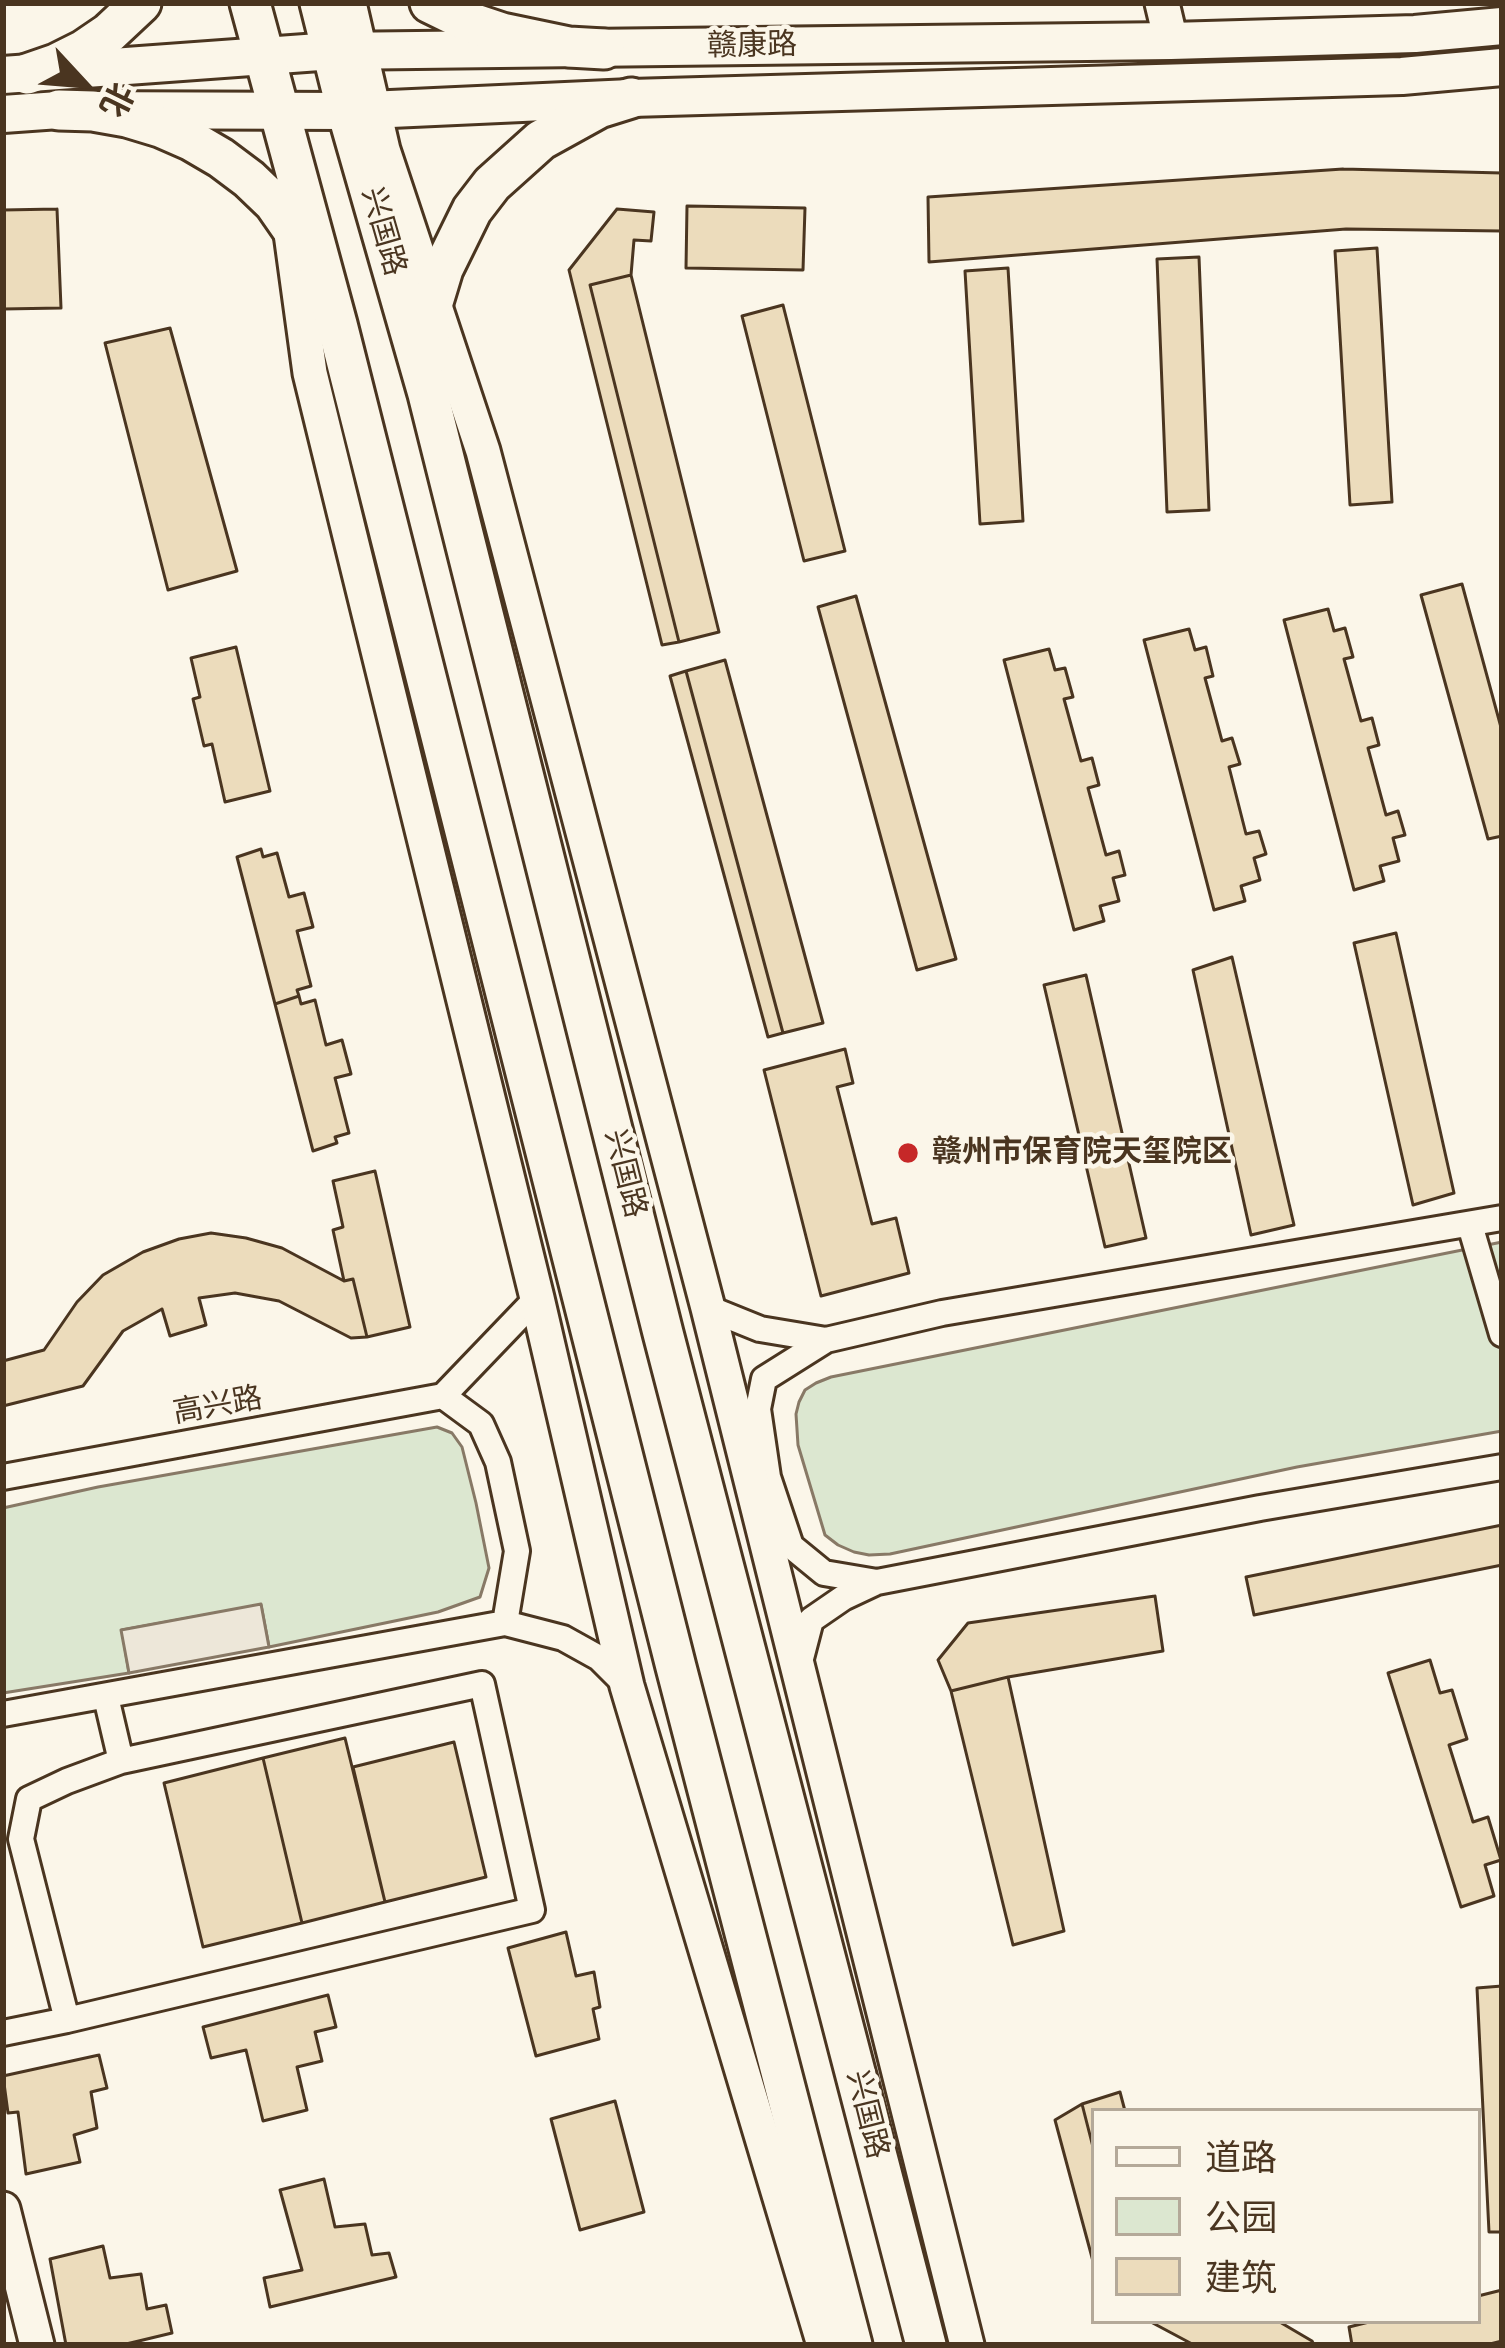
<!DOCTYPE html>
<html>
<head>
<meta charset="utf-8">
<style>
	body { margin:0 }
	#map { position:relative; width:1505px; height:2348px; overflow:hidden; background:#fbf6e9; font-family:Poppins,"Noto Sans SC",sans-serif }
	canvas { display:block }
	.frame { position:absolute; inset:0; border:6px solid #4a3520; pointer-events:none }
	.legend { position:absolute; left:1091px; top:2108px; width:390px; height:216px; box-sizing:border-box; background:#fbf6e9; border:3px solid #b4a999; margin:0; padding:15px 21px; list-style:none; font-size:36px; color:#4a3520 }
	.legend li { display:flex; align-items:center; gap:24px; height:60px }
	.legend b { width:60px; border:3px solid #b4a999 }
	.north { position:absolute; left:24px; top:24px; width:120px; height:120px; -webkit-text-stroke:9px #fbf6e9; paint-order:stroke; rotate:116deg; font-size:33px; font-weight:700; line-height:48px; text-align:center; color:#4a3520 }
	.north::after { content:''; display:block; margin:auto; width:42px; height:54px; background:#4a3520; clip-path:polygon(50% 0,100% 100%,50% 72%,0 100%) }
</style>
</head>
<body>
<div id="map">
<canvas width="1505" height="2348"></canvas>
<div class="frame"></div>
<ul class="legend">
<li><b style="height:15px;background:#fbf6e9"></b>道路</li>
<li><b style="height:33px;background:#dce7d0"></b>公园</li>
<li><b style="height:33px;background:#ecdcbc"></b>建筑</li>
</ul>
<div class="north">北</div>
</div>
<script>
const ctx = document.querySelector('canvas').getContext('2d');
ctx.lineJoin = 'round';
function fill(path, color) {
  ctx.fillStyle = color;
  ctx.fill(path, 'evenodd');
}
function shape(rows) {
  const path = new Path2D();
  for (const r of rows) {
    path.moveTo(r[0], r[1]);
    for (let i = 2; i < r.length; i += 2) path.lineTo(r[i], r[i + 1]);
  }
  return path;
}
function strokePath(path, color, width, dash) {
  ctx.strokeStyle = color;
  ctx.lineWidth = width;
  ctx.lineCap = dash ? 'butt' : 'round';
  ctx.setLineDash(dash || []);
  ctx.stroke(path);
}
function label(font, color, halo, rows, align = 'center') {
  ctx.font = font + ' Poppins,"Noto Sans SC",sans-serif';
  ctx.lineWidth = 9;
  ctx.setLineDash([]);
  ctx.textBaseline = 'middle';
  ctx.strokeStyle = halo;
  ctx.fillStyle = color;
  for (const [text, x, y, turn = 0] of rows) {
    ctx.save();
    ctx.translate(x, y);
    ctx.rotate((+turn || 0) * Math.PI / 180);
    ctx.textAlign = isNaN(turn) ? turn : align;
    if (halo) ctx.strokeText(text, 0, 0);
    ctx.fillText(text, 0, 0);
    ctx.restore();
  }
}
const green = shape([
	[1502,1242,1502,1431,1297,1467,890,1554,869,1555,854,1552,838,1545,825,1535,798,1445,796,1414,799,1402,805,1390,816,1383,831,1377,1502,1242],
	[437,1427,452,1433,462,1447,476,1503,489,1568,480,1597,438,1612,269,1647,261,1605,122,1630,129,1673,3,1693,3,1508,98,1487,437,1427]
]);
const parking = shape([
	[261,1604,269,1647,129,1673,121,1630,261,1604]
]);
const building = shape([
	[1343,169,1502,173,1502,231,1346,229,929,262,928,197,1343,169],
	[687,206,805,208,803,270,686,268,687,206],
	[57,209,61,308,3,309,3,210,57,209],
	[617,209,654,212,651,241,634,240,631,275,590,285,679,642,662,645,569,270,617,209],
	[1377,248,1392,502,1350,505,1335,251,1377,248],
	[1199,257,1209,510,1167,512,1157,259,1199,257],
	[1008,268,1023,521,980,524,965,271,1008,268],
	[631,275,719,632,679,642,590,285,631,275],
	[783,305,845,551,804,561,742,316,783,305],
	[170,328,237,571,168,590,105,343,170,328],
	[1462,584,1502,731,1502,836,1488,839,1421,595,1462,584],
	[856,596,956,959,917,970,818,607,856,596],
	[1328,609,1334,631,1345,628,1353,657,1344,659,1361,721,1372,718,1379,745,1368,748,1386,815,1398,811,1405,835,1393,838,1399,861,1380,866,1384,881,1354,890,1284,620,1328,609],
	[1189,629,1195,650,1206,647,1213,676,1205,678,1222,741,1232,738,1240,764,1229,767,1246,834,1259,831,1266,854,1254,858,1260,880,1241,886,1245,901,1214,910,1144,640,1189,629],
	[236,647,270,791,225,802,212,744,204,746,193,699,200,697,191,658,236,647],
	[1049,649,1055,670,1065,668,1073,697,1064,699,1081,761,1092,758,1099,785,1088,788,1106,855,1119,851,1125,875,1113,878,1119,901,1100,906,1104,921,1074,930,1004,660,1049,649],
	[725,660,823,1023,783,1033,686,671,725,660],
	[686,671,783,1033,768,1037,670,676,686,671],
	[261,849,263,857,277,853,289,897,304,893,313,927,297,931,311,986,297,990,299,996,275,1004,237,857,261,849],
	[1396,933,1454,1193,1413,1205,1354,943,1396,933],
	[1232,957,1294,1225,1251,1235,1193,970,1232,957],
	[1086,975,1146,1238,1105,1247,1044,985,1086,975],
	[299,996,301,1004,315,1000,326,1045,342,1040,351,1074,335,1078,349,1133,335,1137,337,1143,313,1151,275,1004,299,996],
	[845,1049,853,1083,837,1087,872,1224,896,1218,909,1273,821,1296,764,1070,845,1049],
	[375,1171,410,1327,367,1337,353,1279,344,1281,333,1230,343,1227,333,1181,375,1171],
	[211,1233,246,1238,282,1248,344,1281,353,1279,367,1337,351,1338,279,1301,235,1293,199,1298,206,1325,170,1336,162,1309,123,1331,83,1386,3,1406,3,1361,44,1350,77,1302,103,1275,143,1252,179,1239,211,1233],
	[1502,1525,1502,1565,1254,1615,1246,1577,1502,1525],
	[1155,1596,1163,1651,1008,1677,951,1691,938,1660,968,1623,1155,1596],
	[1430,1660,1440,1693,1452,1690,1467,1739,1449,1745,1473,1822,1488,1817,1501,1860,1485,1865,1494,1896,1461,1907,1388,1673,1430,1660],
	[1008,1677,1064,1931,1013,1945,951,1691,1008,1677],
	[345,1738,385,1902,302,1923,263,1758,345,1738],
	[454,1742,486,1877,385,1902,353,1767,454,1742],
	[263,1758,302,1923,203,1947,164,1783,263,1758],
	[566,1932,576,1976,594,1972,600,2007,593,2009,599,2039,536,2056,508,1948,566,1932],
	[1502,1986,1502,2232,1489,2232,1477,1988,1502,1986],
	[328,1995,336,2027,315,2032,322,2061,297,2067,307,2110,263,2121,246,2050,211,2058,203,2027,328,1995],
	[99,2055,107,2088,91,2092,97,2128,74,2135,80,2162,26,2174,18,2112,8,2113,3,2076,99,2055],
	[1120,2092,1125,2111,1094,2111,1094,2151,1082,2104,1120,2092],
	[615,2101,644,2212,580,2230,551,2119,615,2101],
	[1082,2104,1094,2151,1094,2265,1055,2120,1082,2104],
	[324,2179,335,2227,365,2224,372,2255,389,2253,396,2277,270,2307,264,2278,302,2270,280,2190,324,2179],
	[103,2246,110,2278,141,2274,147,2309,166,2305,172,2333,122,2345,66,2345,50,2259,103,2246],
	[1502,2290,1502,2341,1486,2345,1352,2345,1349,2327,1373,2321,1478,2321,1478,2296,1502,2290],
	[1149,2321,1278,2321,1312,2341,1314,2345,1194,2345,1149,2321]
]);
const minor = shape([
	[1470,1225,1502,1334],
	[708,1308,760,1329,826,1340,942,1313,1502,1218],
	[826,1340,764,1379,758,1409,768,1477,791,1546,824,1573,877,1582],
	[443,1396,537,1298],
	[3,1477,443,1396],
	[505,1623,563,1638,599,1658,627,1686],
	[799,1666,811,1620,843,1598,877,1582,1260,1508,1502,1467],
	[106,1697,121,1761],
	[3,1714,505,1623,517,1551,498,1462,481,1424,443,1396],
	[3,2033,67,2020,532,1910,482,1684,121,1761,67,1781,29,1799,21,1839,67,2020]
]);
const tertiary = shape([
	[349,3,383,150,483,451,708,1308,967,2345],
	[1162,3,1171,41],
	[290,226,310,373,537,1298,627,1686,824,2345],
	[3,2209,37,2345]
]);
const secondary = shape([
	[3,75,333,51,1171,41,1415,34,1502,26],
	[3,114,59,110,347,111,631,98,1402,76,1502,67]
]);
const primary = shape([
	[250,3,337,324,676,1667,852,2345],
	[320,3,347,111,428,394,663,1333,926,2345],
	[430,3,469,22,502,33,569,47,604,49],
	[27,74,56,64,84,50,109,33,141,3],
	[59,110,93,111,127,117,160,127,192,141,221,158,249,179,274,203,308,252],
	[427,358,433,302,443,269,472,210,492,184,541,140,599,108,631,98]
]);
const markers = [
	[908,1153,12,"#c62828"]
];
const streetNames = [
	["赣康路",752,47,-1],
	["兴国路",382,232,74],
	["兴国路",624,1174,76],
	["高兴路",218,1407,-10],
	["兴国路",866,2115,76]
];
const poiNames = [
	["赣州市保育院天玺院区",932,1153]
];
fill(green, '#dce7d0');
strokePath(green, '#887966', 3);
fill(parking, '#ede7d9');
strokePath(parking, '#887966', 3);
fill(building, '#ecdcbc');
strokePath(building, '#4a3520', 3);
strokePath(minor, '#4a3520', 30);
strokePath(tertiary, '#4a3520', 39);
strokePath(secondary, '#4a3520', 42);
strokePath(primary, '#4a3520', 45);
strokePath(minor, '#fbf6e9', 24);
strokePath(tertiary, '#fbf6e9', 33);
strokePath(secondary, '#fbf6e9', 36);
strokePath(primary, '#fbf6e9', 39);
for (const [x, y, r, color] of markers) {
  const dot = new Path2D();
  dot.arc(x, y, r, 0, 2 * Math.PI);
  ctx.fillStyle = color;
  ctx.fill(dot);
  strokePath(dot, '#fbf6e9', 4.5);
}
label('30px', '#4a3520', '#fbf6e9', streetNames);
label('bold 30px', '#4a3520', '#fbf6e9', poiNames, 'left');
</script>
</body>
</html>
